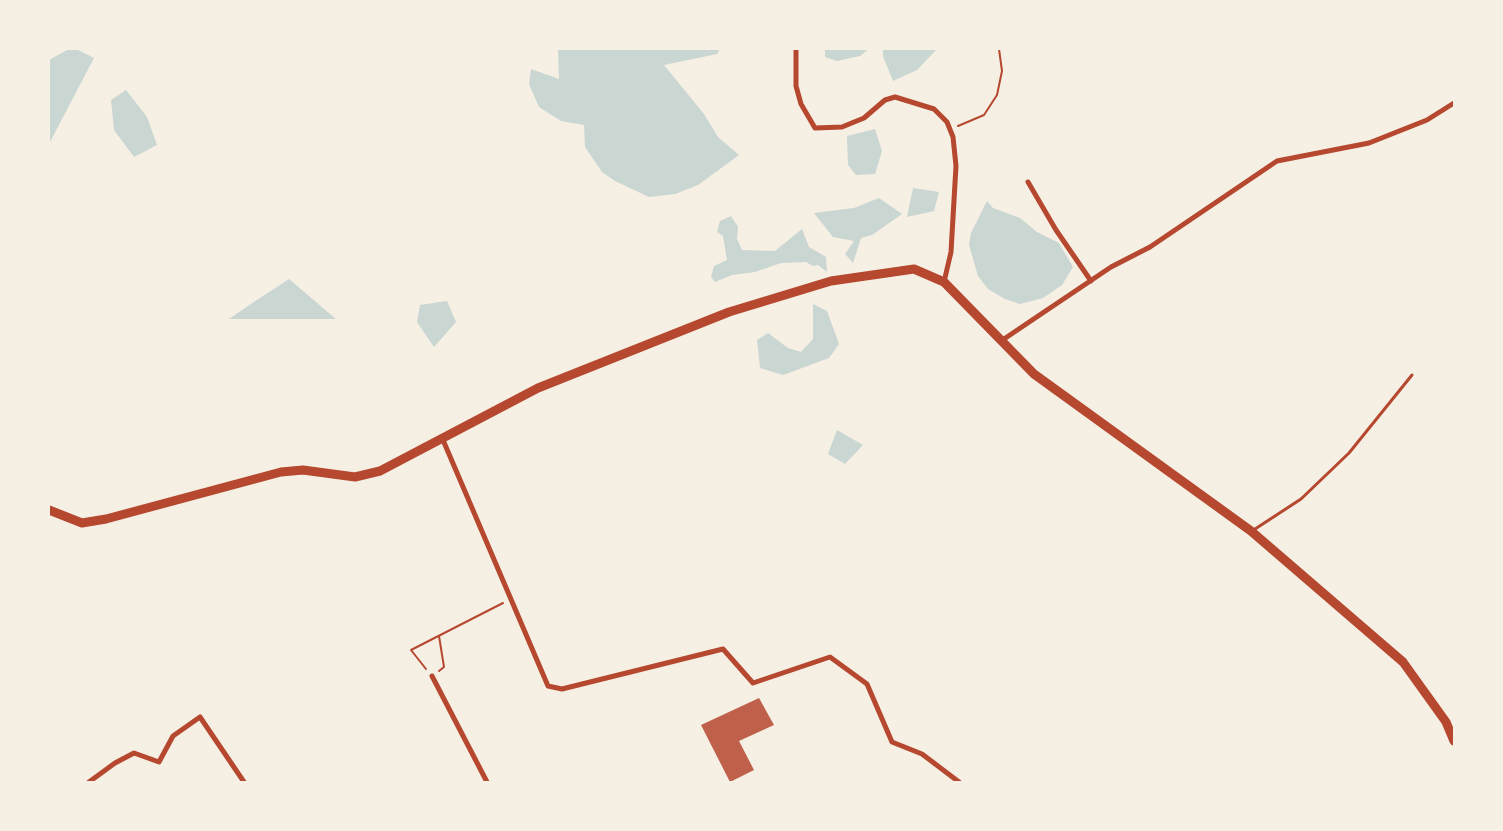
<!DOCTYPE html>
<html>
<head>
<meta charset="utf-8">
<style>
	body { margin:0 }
	#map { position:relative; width:1503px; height:831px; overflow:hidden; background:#f6efe4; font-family:"Nunito Sans",sans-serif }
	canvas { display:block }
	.frame { position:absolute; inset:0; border:50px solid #f6efe4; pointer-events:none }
</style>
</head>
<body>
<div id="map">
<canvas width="1503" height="831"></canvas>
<div class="frame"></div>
</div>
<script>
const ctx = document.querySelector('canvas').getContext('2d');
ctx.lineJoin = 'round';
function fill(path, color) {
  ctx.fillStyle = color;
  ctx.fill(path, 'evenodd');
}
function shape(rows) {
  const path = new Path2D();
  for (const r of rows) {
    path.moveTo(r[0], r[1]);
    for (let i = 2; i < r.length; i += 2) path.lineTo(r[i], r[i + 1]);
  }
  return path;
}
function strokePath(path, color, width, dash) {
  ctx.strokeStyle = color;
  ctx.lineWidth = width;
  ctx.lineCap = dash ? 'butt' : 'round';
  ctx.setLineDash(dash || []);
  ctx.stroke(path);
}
const water = shape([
	[69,49,76,49,94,58,50,142,49,60],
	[558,49,720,49,717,54,664,65,704,114,718,137,739,155,698,185,675,194,649,197,615,181,602,172,585,147,584,125,561,121,539,107,529,84,531,69,559,79],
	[825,49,869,49,860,56,837,61,825,57],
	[883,49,937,49,917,70,893,81,883,56],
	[126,90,147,117,157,145,134,157,114,130,111,100],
	[875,129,882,151,875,174,856,175,848,165,847,136],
	[913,188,939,192,934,211,907,217],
	[879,198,902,214,872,235,861,238,853,263,845,254,854,241,833,237,814,213,854,208],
	[987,201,993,208,1020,218,1037,232,1059,243,1073,267,1062,285,1043,298,1020,304,1005,299,988,289,978,276,969,245,971,233],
	[731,216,738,227,737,239,742,250,775,251,802,229,809,247,826,257,827,272,818,265,813,266,806,262,781,263,755,272,732,275,715,282,711,277,714,266,727,260,723,236,717,232,720,221],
	[289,279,336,319,229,319,251,304],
	[447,301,456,322,434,347,417,322,420,305],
	[813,304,827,311,839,344,829,358,783,375,760,368,757,340,768,333,788,348,801,352,813,339],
	[837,430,863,445,845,464,828,454]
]);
const building = shape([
	[759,698,774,725,739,741,754,770,730,782,701,725]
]);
const path = shape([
	[958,126,984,115,997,95,1002,71,999,49],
	[426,669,411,650,503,603],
	[439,671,444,667,439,636]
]);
const service = shape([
	[1252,531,1301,499,1349,453,1412,375]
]);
const minor = shape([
	[796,49,796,86,801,104,815,128,842,127,864,118,885,100,895,97,934,109,947,122,953,137,956,166,951,252,944,282],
	[1028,182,1056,230,1091,281],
	[1001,341,1111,267,1150,247,1277,161,1369,143,1427,120,1454,103],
	[443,440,548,686,562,689,723,649,753,683,830,657,867,684,892,742,922,754,959,782],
	[432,676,487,782],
	[89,782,115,763,134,753,159,762,173,736,200,717,244,782]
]);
const tertiary = shape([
	[49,510,82,523,106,519,281,472,303,470,355,477,380,471,538,388,729,312,831,281,914,269,944,282,1034,374,1251,531,1403,662,1446,722,1454,741]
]);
fill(water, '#c9d6d2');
fill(building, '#bf614a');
strokePath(path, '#b5482f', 2);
strokePath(service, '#b5482f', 3);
strokePath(minor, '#b5482f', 5);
strokePath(tertiary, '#b5482f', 9);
</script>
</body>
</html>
